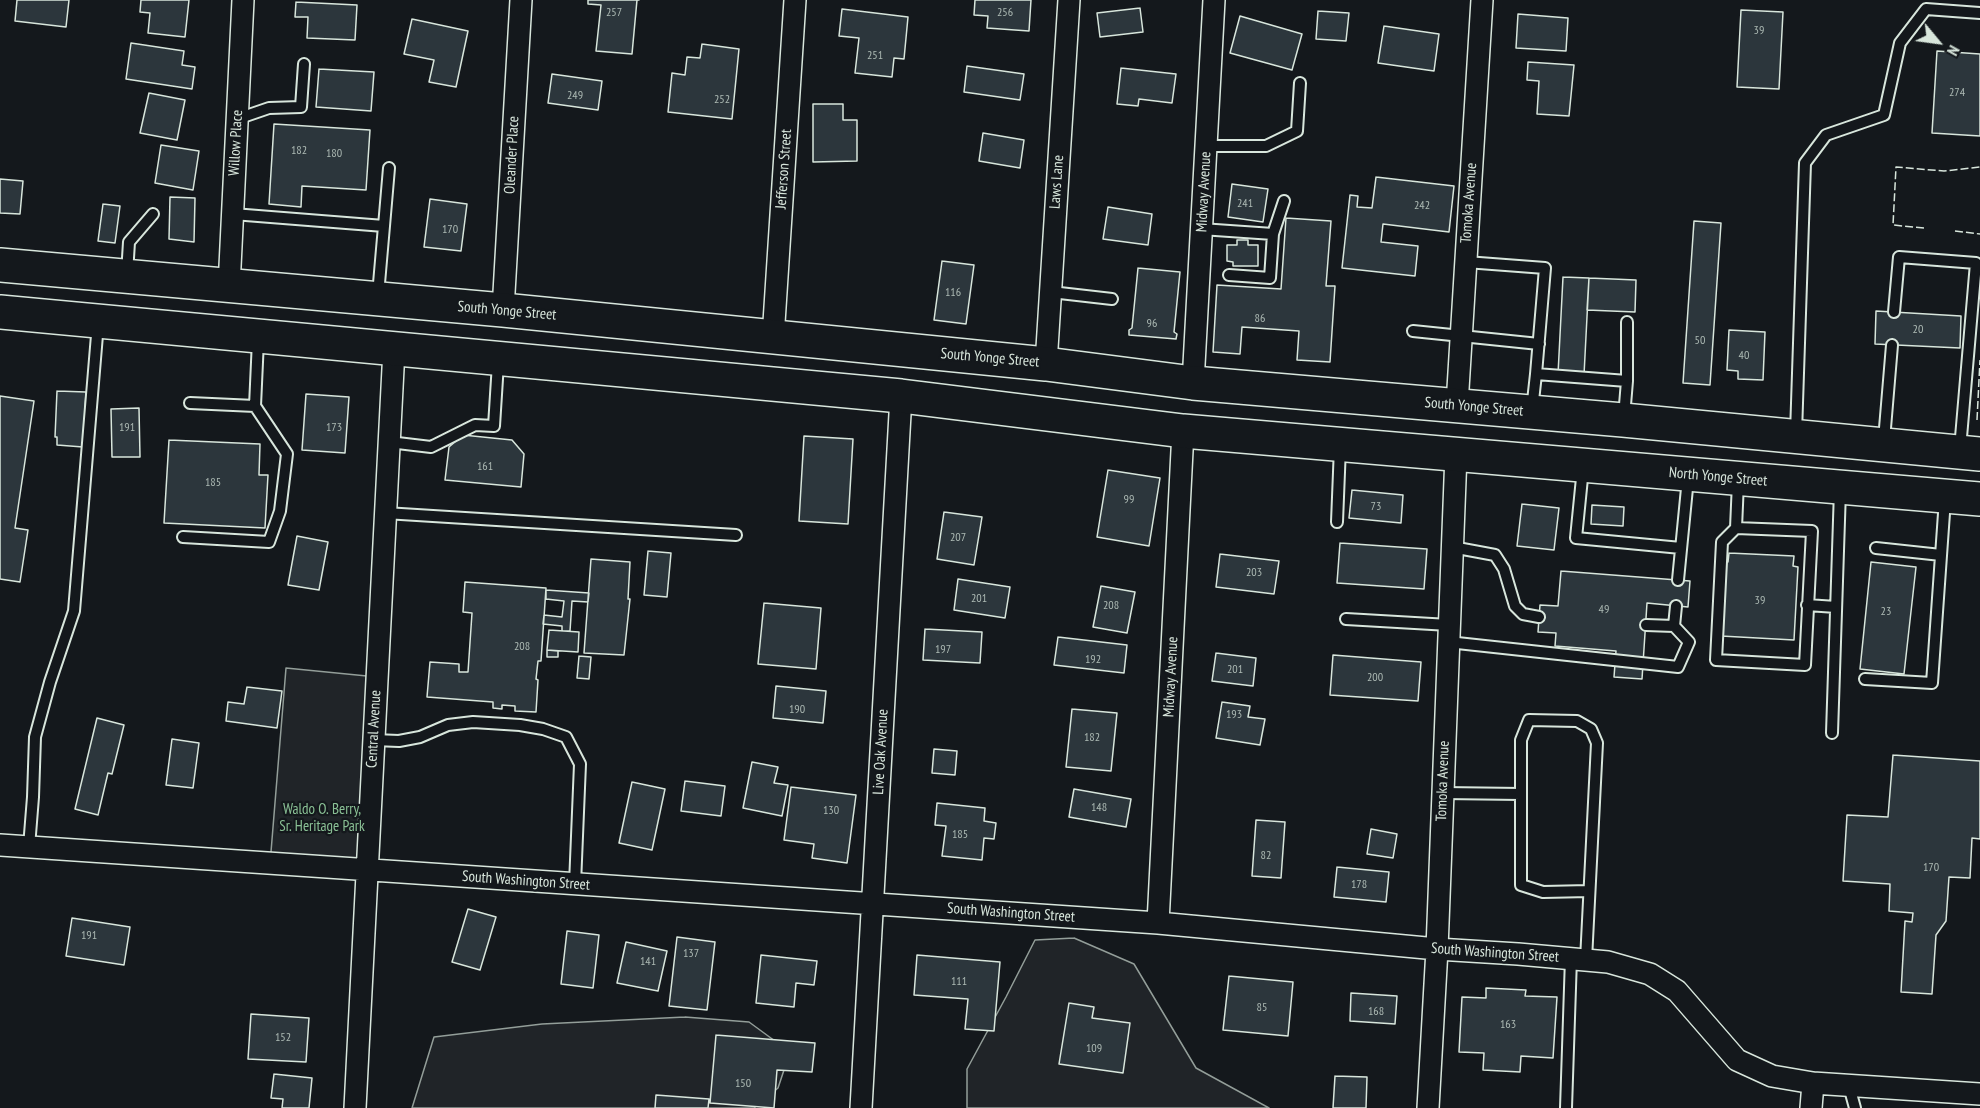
<!DOCTYPE html>
<html>
<head>
<meta charset="utf-8">
<style>
	body { margin:0 }
	#map { position:relative; width:1980px; height:1108px; overflow:hidden; background:#14181c; font-family:"PT Sans Narrow",sans-serif }
	canvas { display:block }
	.north { position:absolute; left:1908px; top:12px; width:60px; height:60px; -webkit-text-stroke:4px #14181c; paint-order:stroke; rotate:119deg; font-size:16px; font-weight:700; line-height:24px; text-align:center; color:#d8e6dc }
	.north::after { content:''; display:block; margin:auto; width:21px; height:27px; background:#d8e6dc; clip-path:polygon(50% 0,100% 100%,50% 72%,0 100%) }
</style>
</head>
<body>
<div id="map">
<canvas width="1980" height="1108"></canvas>
<div class="north">N</div>
</div>
<script>
const ctx = document.querySelector('canvas').getContext('2d');
ctx.lineJoin = 'round';
function fill(path, color) {
  ctx.fillStyle = color;
  ctx.fill(path, 'evenodd');
}
function shape(rows) {
  const path = new Path2D();
  for (const r of rows) {
    path.moveTo(r[0], r[1]);
    for (let i = 2; i < r.length; i += 2) path.lineTo(r[i], r[i + 1]);
  }
  return path;
}
function strokePath(path, color, width, dash) {
  ctx.strokeStyle = color;
  ctx.lineWidth = width;
  ctx.lineCap = dash ? 'butt' : 'round';
  ctx.setLineDash(dash || []);
  ctx.stroke(path);
}
function label(font, color, halo, rows, align = 'center') {
  ctx.font = font + ' "PT Sans Narrow",sans-serif';
  ctx.lineWidth = 4.5;
  ctx.setLineDash([]);
  ctx.textBaseline = 'middle';
  ctx.strokeStyle = halo;
  ctx.fillStyle = color;
  for (const [text, x, y, turn = 0] of rows) {
    ctx.save();
    ctx.translate(x, y);
    ctx.rotate((+turn || 0) * Math.PI / 180);
    ctx.textAlign = isNaN(turn) ? turn : align;
    if (halo) ctx.strokeText(text, 0, 0);
    ctx.fillText(text, 0, 0);
    ctx.restore();
  }
}
const green = shape([
	[286,668,377,677,367,871,270,864,286,668],
	[1074,938,1134,964,1196,1068,1269,1108,967,1108,967,1069,1006,997,1035,940,1074,938],
	[685,1017,749,1022,790,1052,778,1088,754,1108,412,1108,434,1037,542,1024,685,1017]
]);
const building = shape([
	[17,0,69,0,66,27,15,21,17,0],
	[141,0,189,0,185,37,148,33,150,13,140,12,141,0],
	[588,0,639,0,637,0,632,54,596,51,601,5,588,4,588,0],
	[975,0,1031,0,1029,31,987,28,988,16,974,15,975,0],
	[296,2,357,5,355,40,307,38,308,17,295,17,296,2],
	[1140,8,1143,32,1100,37,1097,13,1140,8],
	[842,9,908,17,904,59,894,58,892,77,855,73,859,38,839,36,842,9],
	[1741,10,1783,12,1779,89,1737,87,1741,10],
	[1318,11,1349,13,1346,41,1316,39,1318,11],
	[1518,14,1568,18,1566,51,1516,48,1518,14],
	[1240,16,1302,34,1292,70,1230,53,1240,16],
	[412,19,468,31,456,87,429,82,434,60,404,54,412,19],
	[1384,26,1439,34,1434,71,1378,63,1384,26],
	[131,43,184,51,182,65,195,67,192,89,126,79,131,43],
	[702,44,739,49,732,119,668,112,672,73,685,75,687,57,700,58,702,44],
	[1937,51,1980,54,1980,136,1932,133,1937,51],
	[1528,62,1574,65,1569,116,1537,114,1539,81,1527,80,1528,62],
	[967,66,1024,74,1020,100,964,92,967,66],
	[1121,68,1176,74,1172,103,1139,99,1138,106,1117,104,1121,68],
	[319,69,374,72,371,111,316,107,319,69],
	[552,74,602,81,598,110,548,103,552,74],
	[149,93,185,100,177,140,140,133,149,93],
	[813,104,843,104,843,120,857,120,857,161,813,162,813,104],
	[274,124,370,130,366,190,302,186,301,207,269,204,274,124],
	[983,133,1024,140,1020,168,979,161,983,133],
	[161,145,199,151,193,190,155,183,161,145],
	[1376,177,1454,186,1449,232,1383,224,1381,242,1418,246,1415,276,1342,268,1350,195,1358,196,1357,207,1372,208,1376,177],
	[0,179,23,181,20,214,0,213,0,179],
	[1232,184,1268,189,1263,222,1228,217,1232,184],
	[170,197,195,198,194,242,169,239,170,197],
	[430,199,467,204,461,251,424,247,430,199],
	[103,204,120,206,115,243,98,241,103,204],
	[1108,207,1152,214,1148,245,1103,239,1108,207],
	[1286,218,1331,221,1326,286,1335,286,1330,362,1297,360,1299,331,1242,327,1240,354,1213,352,1217,285,1281,289,1286,218],
	[1694,221,1721,223,1710,385,1683,383,1694,221],
	[1237,240,1248,240,1248,245,1258,245,1258,266,1233,266,1233,262,1227,261,1227,245,1237,245,1237,240],
	[942,261,974,265,966,324,934,320,942,261],
	[1138,268,1180,272,1174,332,1177,334,1176,339,1129,335,1129,330,1132,328,1138,268],
	[1563,277,1589,278,1584,375,1558,374,1563,277],
	[1589,278,1636,280,1635,312,1587,310,1589,278],
	[1876,311,1961,316,1960,348,1875,344,1876,311],
	[1729,330,1765,332,1763,380,1738,379,1738,371,1727,370,1729,330],
	[57,391,86,392,83,447,57,445,57,437,55,437,57,391],
	[306,394,349,397,345,453,302,450,306,394],
	[0,396,34,401,15,528,28,530,20,582,0,579,0,396],
	[139,408,140,457,112,457,111,409,139,408],
	[463,435,512,440,524,454,521,487,445,480,449,447,463,435],
	[804,436,853,439,848,524,799,521,804,436],
	[169,440,260,444,259,475,268,475,265,528,164,523,169,440],
	[1108,470,1160,478,1149,546,1097,537,1108,470],
	[1352,490,1403,495,1401,523,1349,518,1352,490],
	[1522,504,1559,508,1554,550,1517,546,1522,504],
	[1592,505,1624,507,1623,526,1591,524,1592,505],
	[944,512,982,517,974,565,937,559,944,512],
	[297,536,328,542,319,590,288,585,297,536],
	[1340,543,1427,549,1424,589,1337,583,1340,543],
	[648,551,671,553,667,597,644,595,648,551],
	[1729,553,1794,556,1793,566,1798,567,1794,640,1721,636,1725,562,1728,562,1729,553],
	[1220,554,1279,561,1274,594,1216,587,1220,554],
	[591,559,630,562,628,599,630,599,624,655,584,653,591,559],
	[1871,562,1916,567,1904,674,1860,669,1871,562],
	[1561,571,1690,581,1688,607,1647,603,1642,679,1614,677,1616,651,1555,646,1556,633,1538,632,1540,605,1558,606,1561,571],
	[958,579,1010,587,1005,618,954,610,958,579],
	[465,582,546,588,541,661,538,661,536,679,538,680,536,712,515,711,515,706,502,705,502,709,493,708,493,702,427,697,430,662,459,664,459,672,468,672,472,613,463,612,465,582],
	[1101,586,1135,592,1127,633,1093,627,1101,586],
	[546,590,589,593,588,602,572,601,570,631,562,631,562,626,543,624,544,615,562,617,564,601,546,599,546,590],
	[764,603,821,608,816,669,758,664,764,603],
	[925,629,982,632,980,663,923,660,925,629],
	[549,630,579,632,578,652,547,650,549,630],
	[1058,637,1127,645,1124,673,1054,665,1058,637],
	[547,650,558,651,558,657,547,657,547,650],
	[1216,653,1256,658,1253,686,1212,681,1216,653],
	[1333,655,1421,662,1418,701,1330,695,1333,655],
	[579,656,591,657,589,679,577,678,579,656],
	[776,686,826,691,823,723,773,718,776,686],
	[247,687,282,691,277,728,226,721,228,702,244,704,247,687],
	[1222,702,1250,706,1248,717,1265,719,1260,745,1216,738,1222,702],
	[1072,709,1117,713,1111,771,1066,767,1072,709],
	[97,718,124,725,112,774,108,773,98,815,75,809,97,718],
	[172,739,199,743,193,788,166,785,172,739],
	[934,749,957,751,955,775,932,773,934,749],
	[1893,755,1980,761,1980,839,1972,838,1970,878,1949,877,1946,921,1936,935,1932,994,1901,992,1905,921,1912,922,1913,913,1889,911,1890,884,1843,881,1847,815,1888,817,1893,755],
	[752,762,778,767,774,783,788,785,782,816,743,808,752,762],
	[685,781,725,786,721,816,681,811,685,781],
	[632,782,665,789,652,850,619,843,632,782],
	[791,787,856,795,847,863,812,858,814,844,784,840,791,787],
	[1074,789,1131,799,1126,827,1069,817,1074,789],
	[937,803,985,808,984,821,996,823,994,839,984,838,982,860,942,856,946,826,935,825,937,803],
	[1256,820,1285,822,1281,878,1252,876,1256,820],
	[1371,829,1397,834,1393,858,1367,854,1371,829],
	[1337,867,1389,872,1386,902,1334,897,1337,867],
	[468,909,496,917,480,970,452,962,468,909],
	[72,918,130,927,124,965,66,956,72,918],
	[567,931,599,935,593,988,561,984,567,931],
	[677,937,715,942,707,1010,669,1006,677,937],
	[626,942,667,951,658,991,617,983,626,942],
	[761,955,817,961,814,985,796,983,794,1007,756,1003,761,955],
	[917,955,1000,962,994,1031,965,1029,968,999,914,995,917,955],
	[1229,976,1293,982,1288,1036,1223,1030,1229,976],
	[1486,988,1526,990,1525,996,1557,997,1553,1058,1521,1056,1520,1072,1483,1070,1484,1053,1459,1052,1462,997,1486,998,1486,988],
	[1351,993,1397,996,1395,1024,1350,1021,1351,993],
	[1069,1003,1094,1007,1092,1018,1130,1023,1123,1073,1059,1064,1069,1003],
	[251,1014,309,1018,306,1062,248,1059,251,1014],
	[716,1035,815,1043,812,1072,777,1070,774,1108,710,1103,716,1035],
	[274,1074,312,1078,309,1108,282,1108,283,1099,271,1098,274,1074],
	[1335,1076,1367,1077,1366,1108,1333,1108,1335,1076],
	[656,1095,709,1099,708,1108,655,1108,656,1095]
]);
const lane = shape([
	[237,119,269,108,301,107,304,64],
	[1206,146,1266,146,1297,131,1300,83],
	[233,214,384,226,378,295],
	[384,226,389,168],
	[1201,229,1273,234],
	[1466,262,1545,268,1536,374,1627,381,1624,417],
	[127,274,129,242,153,214],
	[1229,275,1270,278,1273,234,1284,201],
	[1051,292,1112,299],
	[1894,312,1899,257,1976,263,1960,449],
	[1413,331,1539,344],
	[1627,381,1627,322],
	[190,403,255,406,258,340],
	[1532,410,1536,374],
	[1796,433,1805,163,1826,135,1884,115,1900,43,1926,9,1980,13],
	[1884,440,1892,345],
	[389,442,431,447,475,425,494,426,498,363],
	[1583,468,1576,538,1681,548],
	[385,513,736,535],
	[1337,522,1340,447],
	[1736,528,1722,542,1716,660,1805,665,1812,531,1736,528,1738,482],
	[183,537,269,542,280,511,287,454,255,406],
	[1452,547,1495,555,1504,569,1515,606,1523,614,1539,617],
	[1876,548,1941,555],
	[1678,580,1688,478],
	[1807,605,1836,607],
	[1346,619,1449,625],
	[1646,625,1674,626],
	[1448,642,1678,667,1689,642,1674,626,1676,606],
	[1865,679,1932,683,1945,499],
	[1832,733,1840,490],
	[374,740,399,741,420,737,448,725,473,722,520,725,543,729,566,737,580,764,575,884],
	[1443,793,1521,794],
	[29,847,33,797,35,737,50,682,74,611,98,323],
	[1586,960,1597,743,1591,729,1577,721,1529,720,1521,740,1521,885,1543,892,1589,891],
	[1849,1086,1855,1108],
	[1566,1108,1571,958]
]);
const street = shape([
	[229,287,243,0],
	[503,310,521,0],
	[773,338,795,0],
	[1046,364,1069,0],
	[1193,383,1214,0],
	[1457,405,1482,0],
	[0,845,1158,923,1437,949,1518,954,1608,962,1650,974,1677,991,1737,1060,1772,1076,1813,1083,1980,1094],
	[1158,923,1183,431],
	[355,1108,394,349],
	[861,1108,901,396],
	[1428,1108,1437,949,1456,454],
	[1811,1108,1813,1083]
]);
const primary = shape([
	[0,265,503,310,1046,364,1193,383,1623,420,1980,454],
	[0,312,901,396,1183,431,1980,499]
]);
const fence = shape([
	[1924,228,1893,225,1896,167,1944,171,1980,167],
	[1955,231,1980,234],
	[1977,420,1980,360]
]);
const numberNames = [
	["257",614,13],
	["256",1005,13],
	["39",1759,31],
	["251",875,56],
	["274",1957,93],
	["249",575,96],
	["252",722,100],
	["182",299,151],
	["180",334,154],
	["241",1245,204],
	["242",1422,206],
	["170",450,230],
	["116",953,293],
	["86",1260,319],
	["96",1152,324],
	["20",1918,330],
	["50",1700,341],
	["40",1744,356],
	["191",127,428],
	["173",334,428],
	["161",485,467],
	["185",213,483],
	["99",1129,500],
	["73",1376,507],
	["207",958,538],
	["203",1254,573],
	["201",979,599],
	["39",1760,601],
	["208",1111,606],
	["49",1604,610],
	["23",1886,612],
	["208",522,647],
	["197",943,650],
	["192",1093,660],
	["201",1235,670],
	["200",1375,678],
	["190",797,710],
	["193",1234,715],
	["182",1092,738],
	["148",1099,808],
	["130",831,811],
	["185",960,835],
	["82",1266,856],
	["170",1931,868],
	["178",1359,885],
	["191",89,936],
	["137",691,954],
	["141",648,962],
	["111",959,982],
	["85",1262,1008],
	["168",1376,1012],
	["163",1508,1025],
	["152",283,1038],
	["109",1094,1049],
	["150",743,1084]
];
const streetNames = [
	["Willow Place",236,143,-87],
	["Oleander Place",512,155,-87],
	["Jefferson Street",784,169,-86],
	["Laws Lane",1057,182,-86],
	["Midway Avenue",1204,192,-87],
	["Tomoka Avenue",1469,203,-86],
	["South Yonge Street",507,311,5],
	["South Yonge Street",990,358,5],
	["South Yonge Street",1474,407,5],
	["North Yonge Street",1718,477,5],
	["Midway Avenue",1171,677,-87],
	["Central Avenue",374,729,-87],
	["Live Oak Avenue",881,752,-87],
	["Tomoka Avenue",1443,781,-88],
	["South Washington Street",526,881,4],
	["South Washington Street",1011,913,4],
	["South Washington Street",1495,953,4]
];
const parkNames = [
	["Waldo O. Berry,",322,810],
	["Sr. Heritage Park",322,827]
];
fill(green, '#202428');
strokePath(green, '#939e99', 1.5);
fill(building, '#2c363c');
strokePath(building, '#d8e6dc', 1.5);
strokePath(lane, '#d8e6dc', 14);
strokePath(street, '#d8e6dc', 24);
strokePath(primary, '#d8e6dc', 36);
strokePath(lane, '#14181c', 10);
strokePath(street, '#14181c', 21);
strokePath(primary, '#14181c', 33);
strokePath(fence, '#d8e6dc', 1.5, [8, 3]);
label('12px', '#adbab4', null, numberNames);
label('15px', '#d8e6dc', '#14181c', streetNames);
label('15px', '#8ac095', '#14181c', parkNames);
</script>
</body>
</html>
